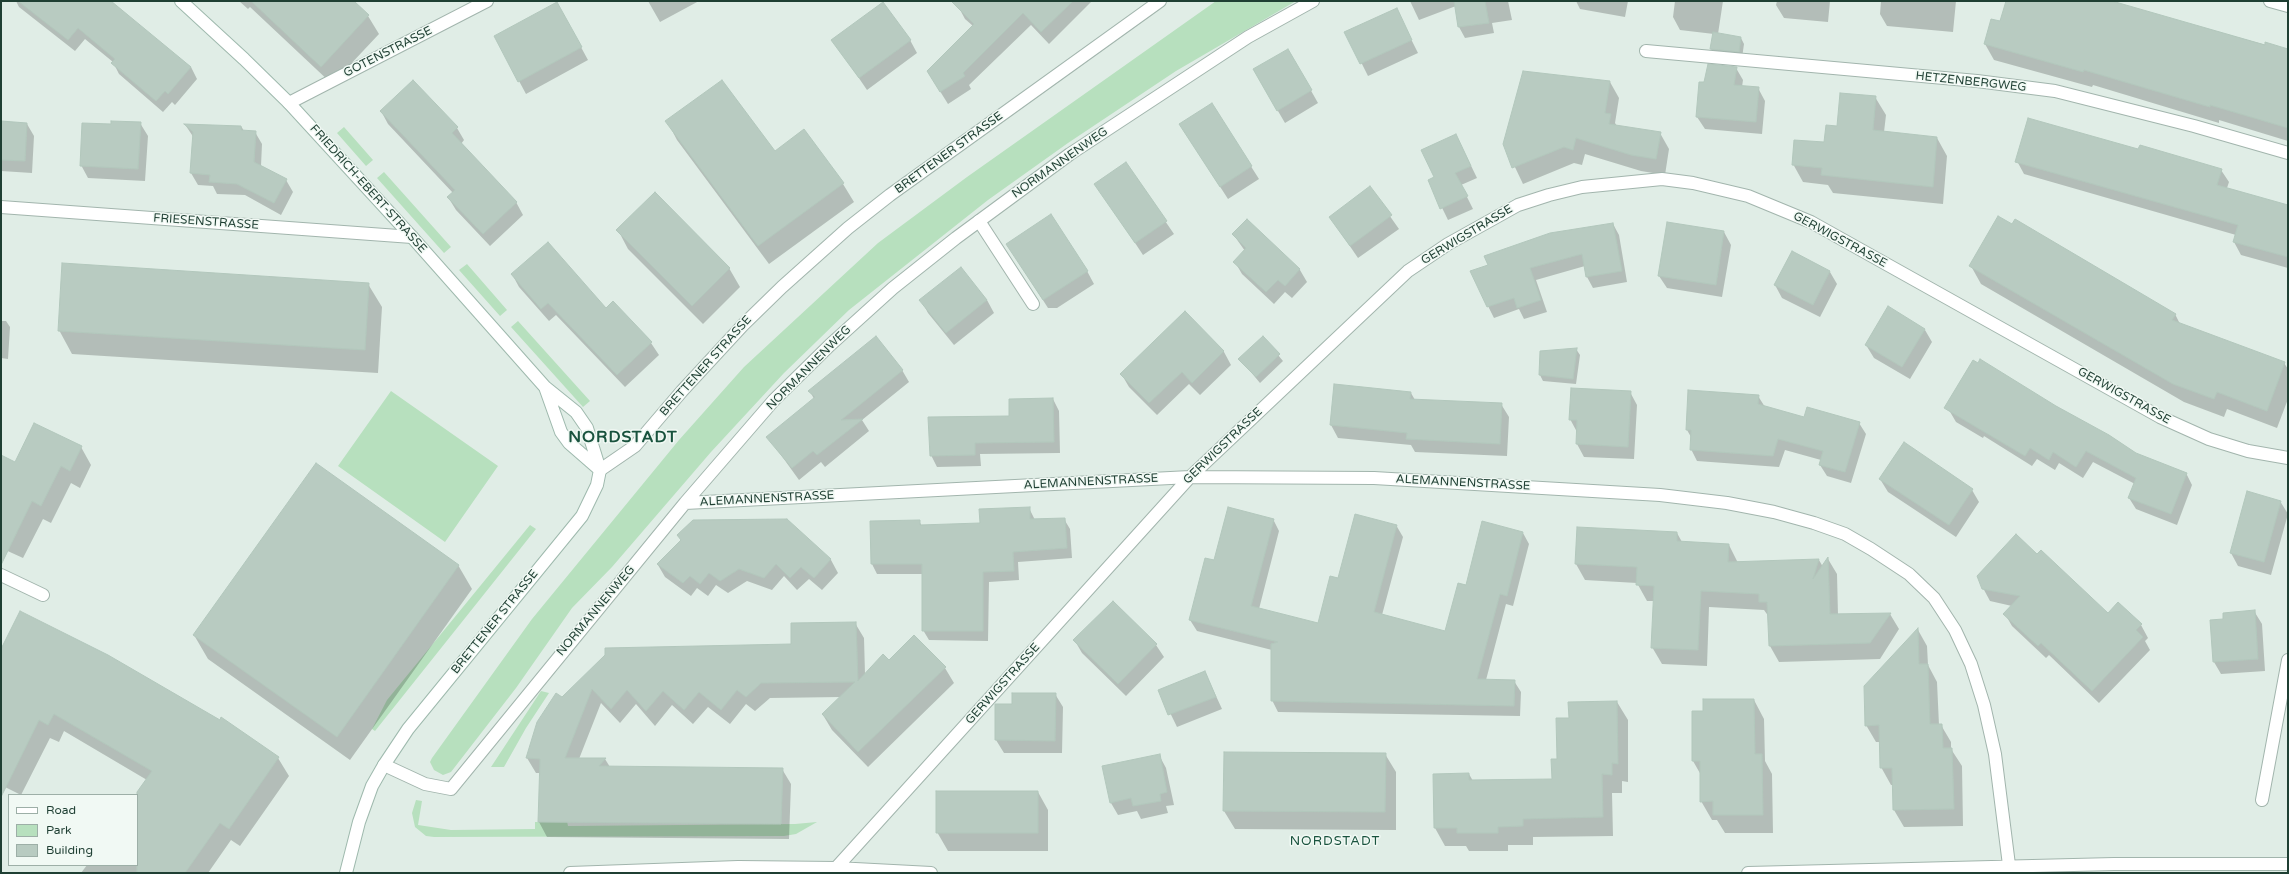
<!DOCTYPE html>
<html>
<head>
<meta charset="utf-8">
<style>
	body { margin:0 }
	#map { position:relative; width:2289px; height:874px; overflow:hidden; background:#e0ede6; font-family:"Varela Round",sans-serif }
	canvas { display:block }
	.frame { position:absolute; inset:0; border:2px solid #1f3f33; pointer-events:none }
	.legend { position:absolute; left:8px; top:794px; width:130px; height:72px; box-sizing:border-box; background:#f1f9f4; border:1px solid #9dafa7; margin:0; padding:5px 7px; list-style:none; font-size:12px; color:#1f3f33 }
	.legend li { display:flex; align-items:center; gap:8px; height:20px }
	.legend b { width:20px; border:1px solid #9dafa7 }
</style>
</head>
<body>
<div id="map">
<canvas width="2289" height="874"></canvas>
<div class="frame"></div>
<ul class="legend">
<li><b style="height:5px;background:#fff"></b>Road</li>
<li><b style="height:11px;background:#b7e0be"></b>Park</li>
<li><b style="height:11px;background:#b8cbc1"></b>Building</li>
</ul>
</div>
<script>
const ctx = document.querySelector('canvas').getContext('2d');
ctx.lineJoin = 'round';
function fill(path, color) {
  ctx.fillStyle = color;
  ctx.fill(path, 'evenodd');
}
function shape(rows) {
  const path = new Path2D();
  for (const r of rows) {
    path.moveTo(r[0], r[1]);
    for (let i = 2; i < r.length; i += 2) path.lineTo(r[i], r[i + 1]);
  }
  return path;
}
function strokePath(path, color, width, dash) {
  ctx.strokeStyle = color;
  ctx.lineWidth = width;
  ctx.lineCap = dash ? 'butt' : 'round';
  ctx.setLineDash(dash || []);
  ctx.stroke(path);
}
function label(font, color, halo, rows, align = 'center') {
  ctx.font = font + ' "Varela Round",sans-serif';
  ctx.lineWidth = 3;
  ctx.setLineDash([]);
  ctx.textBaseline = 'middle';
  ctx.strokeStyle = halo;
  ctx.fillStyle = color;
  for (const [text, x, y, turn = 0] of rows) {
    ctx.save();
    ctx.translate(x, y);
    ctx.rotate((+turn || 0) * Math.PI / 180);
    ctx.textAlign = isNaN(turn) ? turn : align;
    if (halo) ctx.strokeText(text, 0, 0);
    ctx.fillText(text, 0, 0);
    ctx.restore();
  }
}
const green = shape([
	[1216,1,1296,1,1176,71,1068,143,988,200,849,310,784,373,711,452,612,567,572,608,516,688,451,772,443,775,434,770,430,762,432,758,532,619,679,440,744,367,878,243,967,177],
	[344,127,373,160,366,166,337,133],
	[384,172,451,247,444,253,377,178],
	[467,264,507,310,500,316,459,270],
	[518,321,590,401,583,407,511,327],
	[391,391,498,466,445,542,338,466],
	[530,525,536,529,375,731,372,729,387,700],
	[541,691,549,693,526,728,504,767,491,767],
	[416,800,422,801,418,825,451,830,535,829,535,822,538,822,567,821,568,826,795,824,817,822,796,834,784,836,434,837,426,836,415,827,412,813]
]);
const shadow = shape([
	[16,1,105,1,191,67,197,79,175,105,172,102,163,112,119,74,113,62,85,39,75,51,19,7],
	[239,1,352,1,368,16,379,34,332,84,250,7,248,9],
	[648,1,699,1,660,22],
	[959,1,1092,1,1049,44,1031,25,969,85,971,89,948,104,928,72,973,26,965,19,958,6],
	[1410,1,1508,1,1512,20,1492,23,1494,33,1465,38,1459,27,1456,6,1419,20],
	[1576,1,1628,1,1625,17,1580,9],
	[1675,1,1723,1,1718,34,1741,38,1744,44,1742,58,1715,55,1711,49,1714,34,1680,30,1673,17],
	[1777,1,1830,1,1828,22,1784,18,1776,5],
	[1881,1,1956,1,1953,32,1887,26,1880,14],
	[2007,1,2105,1,2288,51,2288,141,2219,120,2219,123,2093,85,2092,87,1994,60,1985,44,2001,22],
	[1396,9,1418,53,1368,76,1346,32],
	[564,16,588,60,526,94,519,81],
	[833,40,910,40,917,53,867,90],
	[1288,50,1318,103,1285,123,1254,70],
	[1736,68,1743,80,1742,87,1758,88,1765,101,1762,134,1705,129,1697,117,1705,84],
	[1610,82,1619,98,1615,123,1617,126,1660,133,1669,149,1665,175,1641,171,1585,154,1582,165,1574,163,1523,184,1504,144],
	[1875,97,1886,115,1884,132,1937,138,1947,156,1943,204,1833,193,1828,185,1803,182,1793,164,1825,143,1838,127],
	[1212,105,1259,179,1228,199,1188,137],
	[381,111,457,128,464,140,461,144,516,202,523,215,490,246,456,210,448,197,453,193,388,124],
	[667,121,775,152,804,130,843,184,854,202,769,264,677,140],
	[1,122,27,124,34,136,32,173,1,171],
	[140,123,148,136,145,181,88,178,81,165,112,125],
	[186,126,241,126,244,131,255,132,262,144,261,166,286,180,293,192,281,215,245,195,217,194,213,186,198,185,191,173,194,138],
	[1462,147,1477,178,1461,185,1473,209,1448,220,1429,181,1435,178],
	[2017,161,2221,170,2229,182,2227,188,2288,206,2288,268,2241,255,2234,242,2236,235,2024,174],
	[1126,164,1174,234,1143,255,1096,184],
	[1370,188,1399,229,1358,258,1330,217],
	[1247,220,1300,270,1307,282,1292,298,1285,292,1274,304,1242,274,1235,262,1245,251,1233,234],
	[1613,224,1619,235,1627,282,1593,288,1587,277,1585,266,1536,280,1547,312,1524,319,1519,309,1494,318,1488,306,1489,265],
	[618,230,729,268,740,287,703,324,628,249],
	[1724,232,1731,245,1722,297,1667,288,1659,276],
	[1007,244,1087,271,1094,284,1057,308,1048,308],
	[1792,252,1830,272,1837,284,1820,317,1782,298,1775,285],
	[1971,266,2175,314,2180,324,2284,363,2288,369,2288,399,2277,428,2227,409,2224,417,2184,402,1981,284],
	[960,269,987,300,994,313,954,345,928,313,921,300],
	[512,274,606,309,651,343,659,355,625,387,556,315,549,321,519,287],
	[368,284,382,307,378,373,72,354,59,330],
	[1185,313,1224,352,1231,365,1200,395,1189,384,1157,415,1129,387,1122,375],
	[1,321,6,321,10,327,8,359,1,358],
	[1925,330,1932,342,1910,379,1874,358,1866,345],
	[1263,337,1283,361,1260,383,1240,359],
	[1576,349,1580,355,1576,384,1543,381,1540,375,1541,352],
	[902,370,909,382,862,420,869,431,825,467,821,462,799,480,768,437,814,399,810,391],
	[1335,385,1411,393,1415,400,1501,404,1509,417,1507,456,1415,452,1411,445,1338,438,1331,425],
	[1630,392,1637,405,1634,459,1584,457,1577,444,1577,432,1570,419],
	[1758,396,1765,407,1805,419,1859,423,1866,434,1851,483,1827,476,1820,465,1821,460,1785,450,1779,467,1697,461,1691,449,1691,437,1687,430],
	[1053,399,1059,411,1060,453,980,454,981,466,937,467,931,455,1010,417],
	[2056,406,2136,454,2186,473,2192,485,2177,525,2136,509,2129,498,2135,484,2093,462,2083,478,2059,463,2055,470,2037,459,2032,466,1984,436,1983,438,1956,422,1949,410],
	[81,447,91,465,80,488,71,483,51,523,43,519,23,558,1,548,1,456,16,464],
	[1880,479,1972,490,1979,502,1956,537,1888,492],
	[2280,501,2288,514,2271,575,2238,566,2231,553],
	[1029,508,1035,520,1064,519,1070,529,1072,558,1018,562,1019,580,989,582,988,641,929,640,923,630,923,574,877,574,872,564,919,521,922,526,981,524],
	[1273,519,1279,531,1259,609,1319,624,1339,580,1396,525,1403,537,1382,615,1446,632,1467,586,1523,533,1529,544,1513,606,1506,604,1486,680,1514,681,1521,692,1520,716,1278,712,1272,700,1272,650,1197,631,1190,620,1215,561],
	[786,520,831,560,838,573,822,590,809,579,797,590,784,576,772,590,747,581,728,593,716,585,708,596,697,588,691,596,665,577,658,565],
	[1577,528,1677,533,1682,542,1729,545,1738,563,1819,560,1823,567,1828,559,1837,574,1838,615,1890,614,1899,629,1880,659,1779,662,1770,646,1769,617,1764,610,1709,607,1707,666,1662,664,1652,647,1654,601,1647,601,1637,583,1585,580,1576,564],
	[2037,555,2108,615,2141,625,2148,638,2145,641,2150,650,2099,703,2049,655,2046,658,2012,626,2005,614,2012,606,1990,601,1983,588],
	[458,565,472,589,350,760,208,659,194,635],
	[1113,602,1156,645,1164,657,1126,696,1082,653,1075,641],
	[2254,611,2262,624,2265,671,2221,674,2214,662,2224,620],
	[855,623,864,638,865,674,889,661,945,668,954,683,868,767,832,730,823,715,841,697,770,698,755,711,746,704,730,724,708,707,693,724,672,705,655,726,636,704,620,723,601,703,579,759,605,759,610,767,782,769,791,784,789,839,547,837,539,822,541,773,536,773,527,758,562,698,606,655,792,645],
	[1918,630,1927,646,1928,665,1937,682,1939,725,1941,725,1951,742,1951,749,1962,766,1963,826,1904,827,1894,810,1893,785,1891,785,1881,767,1881,742,1876,742,1866,725],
	[1,652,278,758,289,776,240,846,231,840,208,873,81,873,87,865,137,865,136,795,147,780,64,731,59,742,50,738,21,795,1,785],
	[1205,672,1222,709,1177,727,1159,690],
	[1055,694,1063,707,1062,753,1004,753,996,740],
	[1754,700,1764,719,1765,761,1772,774,1773,833,1725,833,1717,820,1712,820,1701,801,1701,775,1693,761,1693,712,1704,712],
	[1617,702,1628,720,1628,782,1622,781,1622,793,1612,793,1613,836,1533,837,1533,845,1508,845,1508,851,1469,851,1466,846,1445,846,1435,828,1469,774,1473,781,1553,780,1570,719],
	[1385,754,1396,772,1396,830,1235,829,1224,811],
	[1159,755,1166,768,1174,805,1166,806,1168,813,1141,819,1137,811,1118,815,1111,803],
	[1038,792,1048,810,1048,851,948,851,937,832]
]);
const building = shape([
	[18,1,111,1,191,67,168,94,165,91,156,101,111,63,115,59,78,28,68,40,18,1],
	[251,1,354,1,369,15,321,67,251,1],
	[951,1,1073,1,1041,32,1023,13,963,73,965,76,940,92,927,71,974,24,951,1],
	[1454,1,1485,1,1489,23,1458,27,1454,1],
	[2006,1,2112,1,2265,45,2265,42,2288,49,2288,128,2210,105,2210,107,2084,70,2083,72,1984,44,1991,19,2000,21,2006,1],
	[557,2,582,47,518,82,494,36,557,2],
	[883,2,911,40,859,78,831,40,883,2],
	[1397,8,1412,40,1360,64,1344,32,1397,8],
	[1713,32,1741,37,1739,52,1710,49,1713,32],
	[1288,49,1312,90,1277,111,1253,69,1288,49],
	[1708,64,1737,67,1734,85,1759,87,1756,122,1696,117,1699,82,1704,82,1708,64],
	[1523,71,1610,81,1605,113,1611,114,1609,124,1661,132,1656,159,1631,155,1576,138,1573,150,1564,147,1512,168,1503,144,1523,71],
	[413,80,458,127,452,133,517,202,483,234,447,197,455,190,380,111,413,80],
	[722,80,775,151,804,129,844,183,758,246,665,121,722,80],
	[1840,93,1876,96,1873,130,1937,137,1933,187,1821,175,1822,168,1792,165,1794,140,1824,142,1826,125,1837,126,1840,93],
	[1212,103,1252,166,1220,187,1179,124,1212,103],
	[2028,118,2138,149,2140,145,2222,169,2217,185,2288,205,2288,257,2233,242,2238,225,2015,162,2028,118],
	[1,121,27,123,25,161,1,160,1,121],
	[111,121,141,122,138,169,80,166,82,123,111,124,111,121],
	[184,124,241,126,241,130,256,131,254,162,287,179,274,203,237,184,209,182,210,175,190,173,193,132,184,124],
	[1456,134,1471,166,1455,173,1468,196,1440,209,1428,180,1434,177,1421,150,1456,134],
	[1126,162,1167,221,1135,243,1094,184,1126,162],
	[1370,186,1392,215,1350,246,1329,217,1370,186],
	[655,192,730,268,692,306,616,230,655,192],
	[1051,214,1088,271,1043,300,1006,244,1051,214],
	[1998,216,2012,224,2015,219,2176,314,2172,320,2285,362,2267,411,2217,392,2214,399,2173,384,1969,266,1998,216],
	[1247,219,1300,269,1285,286,1278,280,1266,292,1233,262,1246,248,1232,234,1247,219],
	[1667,222,1724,231,1716,285,1658,276,1667,222],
	[1613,223,1622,271,1586,277,1582,254,1530,268,1541,300,1517,308,1514,298,1487,307,1470,271,1488,265,1484,256,1550,233,1613,223],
	[548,242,606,308,613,301,652,342,617,375,548,303,541,309,511,274,548,242],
	[1792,251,1830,271,1813,305,1774,285,1792,251],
	[62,263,369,283,365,350,58,331,62,263],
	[961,267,987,300,946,333,919,300,961,267],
	[1888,306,1925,329,1902,367,1865,345,1888,306],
	[1185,311,1224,351,1192,383,1182,372,1149,403,1120,374,1185,311],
	[876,336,903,370,841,420,863,419,817,455,813,451,792,468,766,437,815,397,808,391,876,336],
	[1263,336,1280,354,1256,377,1238,359,1263,336],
	[1577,348,1573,379,1539,375,1540,351,1577,348],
	[1980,359,2056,406,2109,435,2136,453,2187,473,2171,514,2128,498,2136,478,2086,451,2076,467,2053,452,2049,460,2030,448,2025,456,1944,408,1973,360,1978,363,1980,359],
	[1334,384,1411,392,1410,399,1502,403,1500,444,1406,439,1407,433,1330,425,1334,384],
	[1571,388,1631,391,1628,447,1576,444,1577,420,1569,420,1571,388],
	[1688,390,1759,395,1758,404,1804,417,1807,407,1860,422,1845,472,1819,465,1823,451,1778,439,1773,456,1690,450,1691,430,1686,430,1688,390],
	[1053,398,1054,442,975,443,975,455,930,456,928,417,1009,416,1009,399,1053,398],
	[34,423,82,446,70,471,61,466,41,506,32,501,1,565,1,455,15,462,34,423],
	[1904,442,1973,489,1949,525,1879,479,1904,442],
	[316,463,459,565,337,737,193,635,316,463],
	[2247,491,2281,501,2264,562,2230,553,2247,491],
	[1030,507,1030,519,1065,518,1067,548,1013,552,1014,571,983,572,983,631,922,631,922,564,871,564,870,521,920,520,920,525,980,523,979,509,1030,507],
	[1228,507,1274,519,1251,606,1318,623,1330,576,1338,578,1355,514,1397,525,1374,612,1445,631,1458,583,1466,585,1482,521,1523,532,1507,596,1500,594,1477,679,1515,680,1514,706,1271,701,1271,644,1278,642,1189,620,1205,558,1214,560,1228,507],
	[787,519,831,559,814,578,801,567,790,578,776,564,764,578,739,569,720,581,709,573,700,584,690,576,683,583,657,564,681,540,677,535,693,520,787,519],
	[1577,527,1677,532,1677,541,1729,544,1728,562,1819,559,1813,579,1828,557,1830,614,1891,613,1870,643,1769,646,1767,602,1759,602,1759,594,1701,591,1698,650,1651,648,1654,586,1636,585,1637,567,1575,564,1577,527],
	[2016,534,2037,554,2041,550,2108,613,2118,602,2142,624,2136,630,2143,637,2092,691,2041,643,2038,646,2003,614,2020,596,1982,589,1977,576,2016,534],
	[1113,601,1157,644,1118,684,1073,640,1113,601],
	[2255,610,2258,659,2213,662,2210,620,2223,619,2223,613,2255,610],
	[20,611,108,655,220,720,221,717,279,757,229,829,220,823,185,873,137,873,137,792,152,771,54,714,48,725,39,720,1,797,1,649,20,611],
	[856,622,858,681,883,654,889,660,914,635,946,667,858,752,822,714,855,682,761,683,746,697,737,690,721,710,699,692,684,710,663,691,646,711,627,690,611,709,592,689,565,758,606,758,599,766,783,768,781,824,538,822,540,759,526,758,537,722,556,693,562,697,605,655,605,648,791,644,791,623,856,622],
	[1918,628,1919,664,1928,664,1930,724,1942,724,1943,748,1952,748,1954,809,1893,810,1892,768,1880,768,1879,725,1865,726,1864,686,1918,628],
	[1205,671,1216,697,1168,715,1158,690,1205,671],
	[1012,693,1056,693,1055,741,995,740,995,704,1012,704,1012,693],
	[1703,699,1754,699,1755,754,1762,754,1763,815,1713,815,1713,801,1700,802,1700,761,1692,761,1692,711,1703,711,1703,699],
	[1617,701,1618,764,1612,763,1612,775,1602,774,1603,817,1523,819,1523,826,1498,827,1498,833,1457,833,1457,828,1434,828,1433,774,1469,773,1469,780,1552,779,1551,759,1557,759,1556,718,1569,718,1568,702,1617,701],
	[1224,752,1386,753,1385,812,1223,811,1224,752],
	[1160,754,1167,792,1160,794,1161,801,1133,806,1131,798,1110,803,1102,766,1160,754],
	[936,791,1038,791,1038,833,936,833,936,791]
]);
const service = shape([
	[979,221,1033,304]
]);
const minor = shape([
	[2270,1,2288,6],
	[1646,51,1977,81,2055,91,2194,126,2288,153],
	[289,103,487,1],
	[1,207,412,237],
	[685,503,1190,477,1374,478,1660,495,1727,503,1774,512,1814,523,1845,534,1871,549,1909,574,1934,598,1955,630,1971,664,1984,705,1995,754,2009,865],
	[1,575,43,595],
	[384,765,425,784,451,789,685,503,774,400,830,345,893,288,956,238,1070,154,1248,37,1313,1],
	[2262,800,2288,660],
	[836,868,1190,477,1408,271,1448,244,1518,205,1549,195,1582,187,1662,179,1693,183,1748,196,1811,222,2160,417,2209,439,2248,451,2288,458],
	[570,873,738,867,836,868,931,873],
	[1748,873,2114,864,2288,864]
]);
const tertiary = shape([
	[600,470,635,446,682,391,743,325,782,287,848,228,890,195,1160,1]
]);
const secondary = shape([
	[181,1,244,59,289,103,412,237,545,387,576,412,587,428,600,470,597,485,582,516,408,729,384,765,372,786,359,822,346,873],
	[545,387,561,432,569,443,600,470]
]);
const streetNames = [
	["GOTENSTRASSE",388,52,-27],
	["HETZENBERGWEG",1971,82,6],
	["BRETTENER STRASSE",949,153,-36],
	["NORMANNENWEG",1060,163,-35],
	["FRIEDRICH-EBERT-STRASSE",368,189,48],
	["FRIESENSTRASSE",206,222,4],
	["GERWIGSTRASSE",1467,235,-31],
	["GERWIGSTRASSE",1840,240,28],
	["BRETTENER STRASSE",706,366,-48],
	["NORMANNENWEG",809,368,-45],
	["GERWIGSTRASSE",2124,396,29],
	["GERWIGSTRASSE",1223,446,-44],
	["ALEMANNENSTRASSE",1091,482,-3],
	["ALEMANNENSTRASSE",1463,483,3],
	["ALEMANNENSTRASSE",767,499,-3],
	["NORMANNENWEG",596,611,-50],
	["BRETTENER STRASSE",495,622,-51],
	["GERWIGSTRASSE",1003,684,-48]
];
const neighbourhoodNames = [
	["NORDSTADT",1335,842]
];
const districtNames = [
	["NORDSTADT",623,438]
];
fill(green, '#b7e0be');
fill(shadow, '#0003');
fill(building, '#b8cbc1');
strokePath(building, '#b2c7bc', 1);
strokePath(service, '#a2b5ad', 14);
strokePath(minor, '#a2b5ad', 14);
strokePath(tertiary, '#a2b5ad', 14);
strokePath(secondary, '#9eb9ad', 14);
strokePath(service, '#fff', 12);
strokePath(minor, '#fff', 12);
strokePath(tertiary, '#fff', 12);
strokePath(secondary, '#fff', 12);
label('12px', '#1f3f33', '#f1f9f4', streetNames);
ctx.letterSpacing = '1px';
label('13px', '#19533e', '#f1f9f4', neighbourhoodNames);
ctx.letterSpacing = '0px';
ctx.letterSpacing = '1px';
label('bold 16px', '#19533e', '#f1f9f4', districtNames);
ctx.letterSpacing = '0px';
</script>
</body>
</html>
